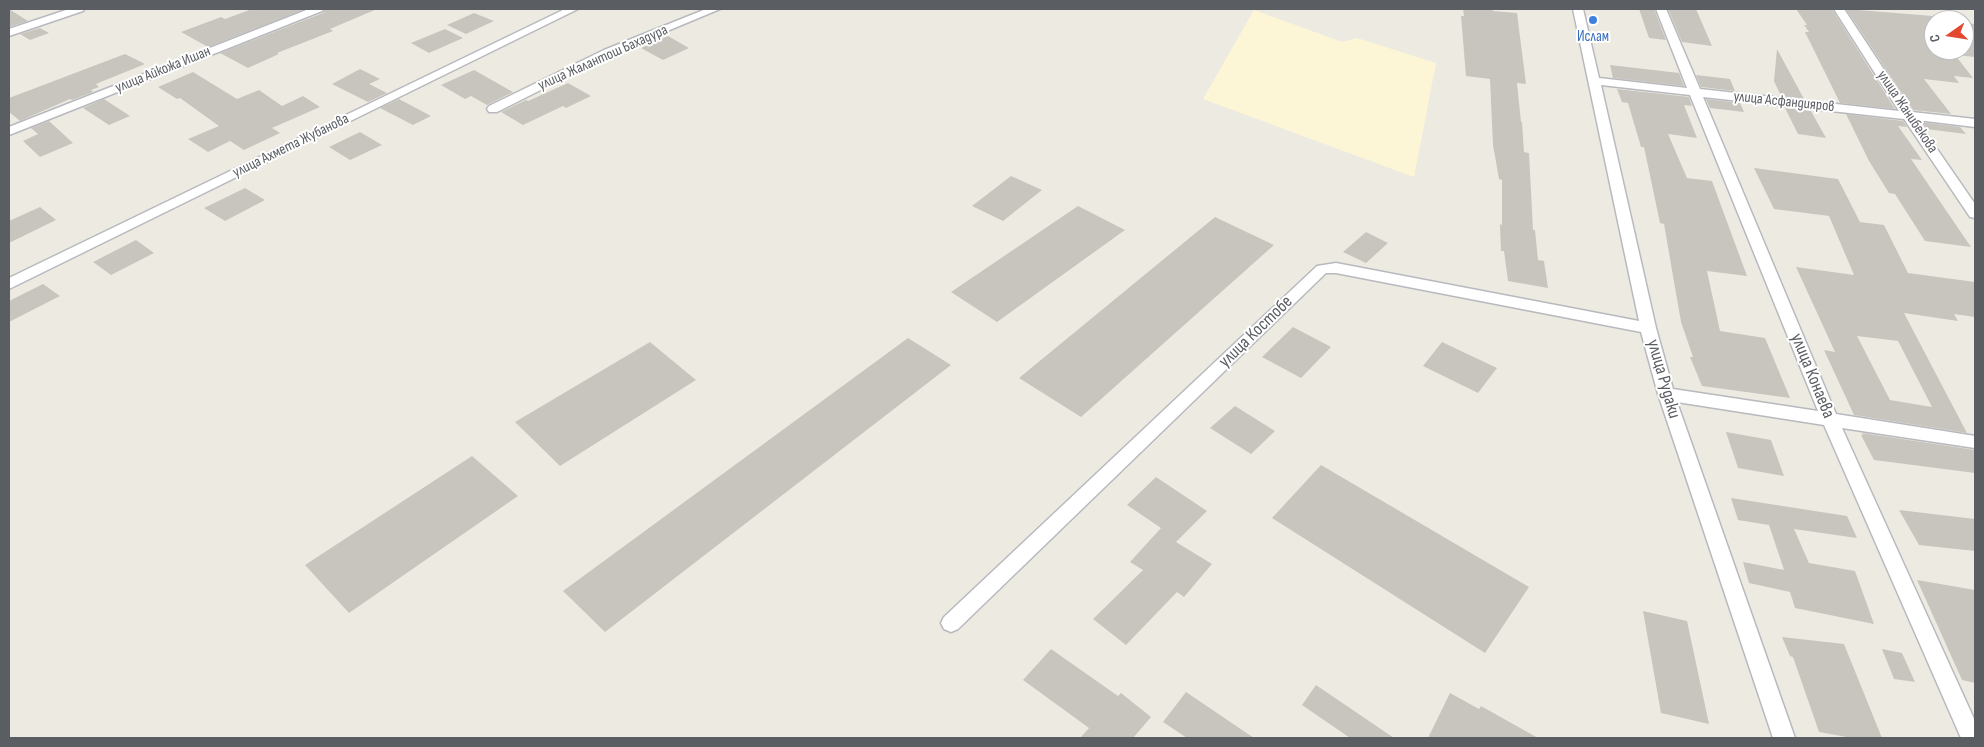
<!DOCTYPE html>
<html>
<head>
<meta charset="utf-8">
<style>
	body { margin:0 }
	#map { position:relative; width:1984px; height:747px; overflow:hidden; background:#edebe1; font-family:"Sofia Sans Condensed",sans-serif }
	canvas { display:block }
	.frame { position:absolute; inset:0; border:10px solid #5a5d62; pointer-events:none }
	.north { position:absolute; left:1924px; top:10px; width:50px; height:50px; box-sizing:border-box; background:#fff; border:1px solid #bdbec0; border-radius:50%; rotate:257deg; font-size:14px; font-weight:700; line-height:20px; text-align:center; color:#5a5d62 }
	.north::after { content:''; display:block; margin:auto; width:18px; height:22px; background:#e44930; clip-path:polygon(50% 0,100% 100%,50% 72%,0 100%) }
</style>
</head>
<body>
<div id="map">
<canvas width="1984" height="747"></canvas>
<div class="frame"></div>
<div class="north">С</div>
</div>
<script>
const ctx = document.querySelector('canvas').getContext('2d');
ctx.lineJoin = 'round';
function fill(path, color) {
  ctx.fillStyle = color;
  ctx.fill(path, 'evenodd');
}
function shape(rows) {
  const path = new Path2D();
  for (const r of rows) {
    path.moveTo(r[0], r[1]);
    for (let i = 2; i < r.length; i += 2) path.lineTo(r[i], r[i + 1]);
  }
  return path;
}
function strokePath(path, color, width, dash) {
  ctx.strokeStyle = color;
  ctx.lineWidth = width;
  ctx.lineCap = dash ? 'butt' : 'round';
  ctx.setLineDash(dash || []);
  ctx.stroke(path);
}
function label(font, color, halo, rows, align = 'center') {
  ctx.font = font + ' "Sofia Sans Condensed",sans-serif';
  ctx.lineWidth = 4;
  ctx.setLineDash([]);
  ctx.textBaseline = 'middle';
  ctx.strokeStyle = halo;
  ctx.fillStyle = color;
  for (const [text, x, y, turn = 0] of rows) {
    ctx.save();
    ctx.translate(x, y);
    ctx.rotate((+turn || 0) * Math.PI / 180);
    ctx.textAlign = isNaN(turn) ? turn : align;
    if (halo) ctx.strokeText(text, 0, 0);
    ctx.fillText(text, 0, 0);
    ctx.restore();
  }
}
const commercial = shape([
	[1254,10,1342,42,1357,38,1436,63,1414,177,1203,99]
]);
const building = shape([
	[9,9,28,21,9,27],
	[252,9,305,9,208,47,181,32,221,17,225,19],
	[325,9,377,9,330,29,333,31,277,53,279,54,248,68,220,53,323,13],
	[1463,9,1492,9,1493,11,1517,13,1526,84,1517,83,1521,122,1522,122,1524,152,1529,153,1533,230,1535,230,1538,260,1544,261,1548,288,1508,281,1504,251,1501,251,1500,224,1502,225,1502,180,1499,179,1493,145,1490,79,1466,76,1461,16,1464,16],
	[1639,9,1654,9,1666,40,1649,38],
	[1668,9,1696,9,1712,46,1682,42],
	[1796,9,1832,9,1895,109,1840,103,1805,32,1809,32,1804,25,1807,25],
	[1846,9,1933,16,1936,20,1934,20,1934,50,1964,50,1964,23,1975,24,1975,57,1955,55,1973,78,1954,76,1959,83,1924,79,1951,114,1913,110],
	[474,13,494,21,466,34,447,25],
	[40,28,49,33,30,40,20,34],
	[445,29,463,38,429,53,411,43],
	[668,36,689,48,663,60,641,48],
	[1777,49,1804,99,1781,96,1774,81],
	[125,54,145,64,96,84,99,87,91,90,93,92,72,100,70,99,20,121,9,112,9,98],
	[1610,65,1679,73,1684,86,1613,78],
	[360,69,380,79,369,84,387,93,368,102,332,84],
	[474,70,513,92,487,105,471,96,465,99,441,85],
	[193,72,237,99,259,90,282,106,303,96,320,107,272,128,280,133,244,150,230,141,208,152,188,139,219,126,180,98,177,99,158,87],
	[1696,75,1730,79,1735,91,1701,87],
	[568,83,591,96,566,108,563,106,523,125,501,112,526,100,528,101],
	[1617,89,1689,97,1692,106,1684,105,1697,138,1668,134,1687,178,1712,181,1747,276,1707,271,1720,331,1765,338,1790,398,1702,386,1690,357,1693,357,1681,322,1664,224,1660,223,1644,147,1641,147,1628,103,1622,102],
	[104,99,130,116,109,125,83,108],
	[399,99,431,116,413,125,380,108],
	[1706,99,1740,103,1744,112,1710,108],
	[1785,108,1811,111,1826,138,1798,134],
	[1846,114,1903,121,1907,127,1898,126,1922,160,1911,159,1971,247,1925,241,1895,194,1889,193,1869,161],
	[49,121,73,143,40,157,23,141,38,134,31,128],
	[1921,122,1960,127,1966,134,1926,129],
	[360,132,382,145,350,160,329,147],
	[1754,168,1838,179,1860,222,1884,225,1908,273,1975,282,1975,317,1954,314,1958,321,1904,313,1967,433,1854,415,1824,350,1835,352,1796,267,1854,275,1829,216,1774,209],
	[1857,336,1898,341,1932,407,1890,400],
	[1011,176,1042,190,1003,221,972,206],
	[245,188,265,200,225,221,204,208],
	[1078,206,1125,230,997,322,951,292],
	[40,207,56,220,9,243,9,221],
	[1215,217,1274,245,1081,417,1019,378],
	[1366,232,1388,243,1366,263,1343,252],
	[136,240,154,253,111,275,93,262],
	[43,284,60,296,9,322,9,301],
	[1293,327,1331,347,1301,378,1262,357],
	[908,338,951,365,605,632,563,591],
	[650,342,696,380,560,466,515,422],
	[1442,342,1497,368,1478,393,1423,366],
	[1235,406,1275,431,1251,454,1210,428],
	[1726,432,1771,440,1784,476,1738,468],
	[1862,433,1975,450,1975,473,1874,460,1861,435,1863,435],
	[472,456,518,496,349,613,305,565],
	[1321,465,1529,587,1485,653,1272,518],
	[1156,477,1207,511,1176,542,1212,564,1184,597,1177,592,1126,645,1093,619,1143,570,1130,562,1161,528,1127,505],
	[1731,498,1847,516,1857,538,1794,529,1809,563,1855,571,1874,624,1795,608,1790,592,1749,583,1743,562,1784,570,1769,525,1738,520],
	[1899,510,1975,519,1975,551,1919,545],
	[1917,580,1975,590,1975,683,1962,680],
	[1643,611,1687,621,1709,724,1661,713],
	[1782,637,1844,644,1882,738,1852,738,1819,732,1793,657,1790,656],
	[1051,649,1118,696,1121,693,1151,717,1133,738,1080,738,1089,728,1023,680],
	[1882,649,1902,653,1915,682,1894,679],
	[1316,685,1394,738,1350,738,1302,705],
	[1186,692,1254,738,1187,738,1163,722],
	[1450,693,1479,709,1481,706,1538,738,1428,738]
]);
const street = shape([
	[69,9,84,9,83,11,9,36,9,29,69,9],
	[309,9,323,9,322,11,9,135,9,127,309,9],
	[565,9,578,9,9,289,9,278,565,9],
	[706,9,720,9,612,54,497,112,489,112,487,109,489,106,604,50,706,9],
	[1573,9,1583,9,1599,78,1687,88,1656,9,1666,9,1700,89,1899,111,1834,9,1844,9,1912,112,1975,119,1975,127,1917,120,1975,204,1975,218,1970,217,1904,119,1703,97,1836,414,1975,436,1975,448,1842,428,1975,721,1975,738,1961,738,1824,425,1677,402,1795,738,1773,738,1658,394,1641,332,1336,273,1326,273,958,629,951,632,944,629,941,623,944,617,1317,266,1336,263,1639,321,1573,9],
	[1601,85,1690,95,1818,411,1673,389,1656,328,1601,85]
]);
const markers = [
	[1593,20,5,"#3f7fe0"]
];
const farShopnames = [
	["Ислам",1593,37]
];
const farStreetnames = [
	["улица Жалантош Бахадура",603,58,-24],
	["улица Айкожа Ишан",163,70,-22],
	["улица Асфандияров",1784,102,6],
	["улица Жанибекова",1907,112,56],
	["улица Ахмета Жубанова",291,146,-26]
];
const streetNames = [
	["улица Костобе",1256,332,-44],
	["улица Конаева",1812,376,68],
	["улица Рудаки",1663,379,74]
];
fill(commercial, '#fdf6d6');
fill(building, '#c8c5bf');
strokePath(street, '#b7b9be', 3);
fill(street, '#fff');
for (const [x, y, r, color] of markers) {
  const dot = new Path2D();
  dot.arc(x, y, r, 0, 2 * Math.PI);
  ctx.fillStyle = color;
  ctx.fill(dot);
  strokePath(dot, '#fff', 2);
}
label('15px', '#366cbe', '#fff', farShopnames);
label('15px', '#5a5d62', '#fff', farStreetnames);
label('18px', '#5a5d62', '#fff', streetNames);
</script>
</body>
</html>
